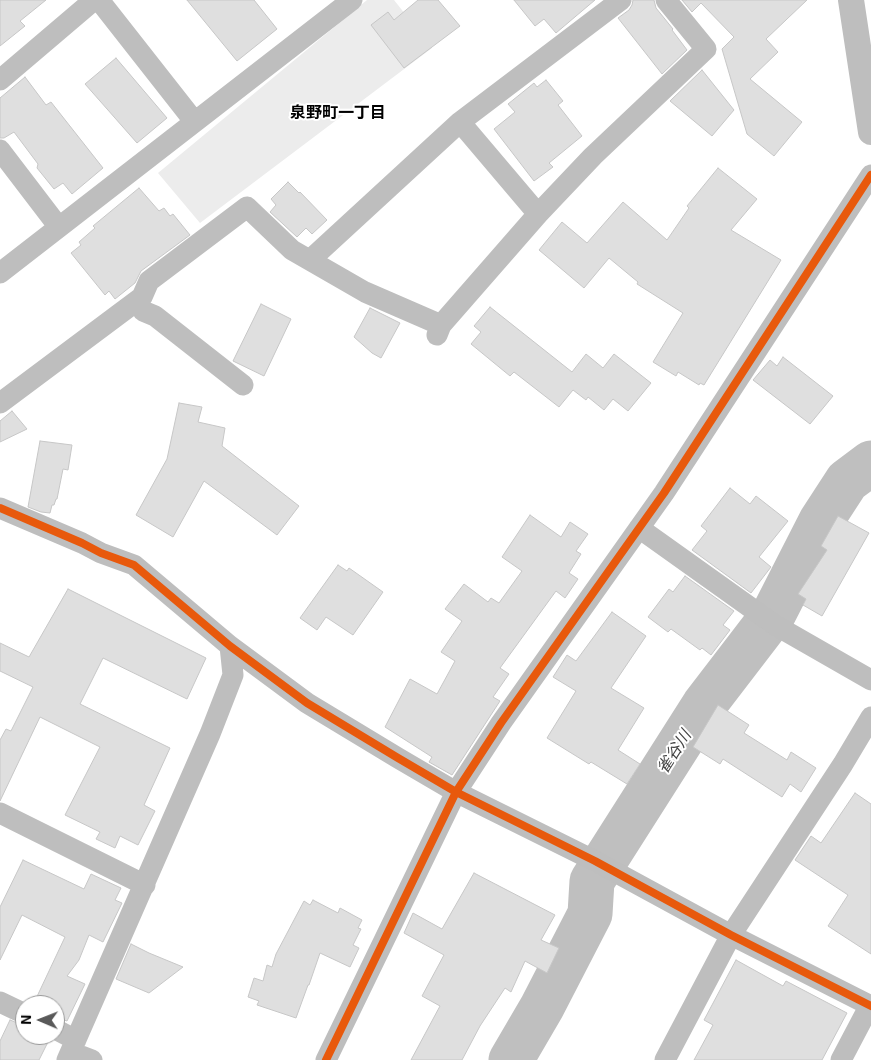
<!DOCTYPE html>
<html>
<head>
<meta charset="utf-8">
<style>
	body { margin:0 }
	#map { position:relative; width:871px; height:1060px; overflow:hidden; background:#fff; font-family:"Exo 2",sans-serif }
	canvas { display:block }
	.north { position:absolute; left:15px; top:995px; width:50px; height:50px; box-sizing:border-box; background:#fff; border:1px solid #999; border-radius:50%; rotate:271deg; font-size:14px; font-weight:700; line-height:20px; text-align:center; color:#000 }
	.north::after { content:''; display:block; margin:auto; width:18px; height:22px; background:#595959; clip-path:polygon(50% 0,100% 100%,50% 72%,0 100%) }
</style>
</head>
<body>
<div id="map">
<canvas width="871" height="1060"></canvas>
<div class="north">N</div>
</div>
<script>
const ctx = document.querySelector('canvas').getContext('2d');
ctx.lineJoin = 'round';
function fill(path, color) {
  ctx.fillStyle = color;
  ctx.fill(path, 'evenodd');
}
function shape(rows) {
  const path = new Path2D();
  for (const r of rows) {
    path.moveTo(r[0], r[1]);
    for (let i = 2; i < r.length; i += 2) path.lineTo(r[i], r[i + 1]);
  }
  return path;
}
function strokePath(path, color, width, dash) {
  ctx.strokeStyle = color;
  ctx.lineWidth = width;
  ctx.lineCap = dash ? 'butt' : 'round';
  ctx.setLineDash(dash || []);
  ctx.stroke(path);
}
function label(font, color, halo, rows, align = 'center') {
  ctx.font = font + ' "Exo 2","Noto Sans JP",sans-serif';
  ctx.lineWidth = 4;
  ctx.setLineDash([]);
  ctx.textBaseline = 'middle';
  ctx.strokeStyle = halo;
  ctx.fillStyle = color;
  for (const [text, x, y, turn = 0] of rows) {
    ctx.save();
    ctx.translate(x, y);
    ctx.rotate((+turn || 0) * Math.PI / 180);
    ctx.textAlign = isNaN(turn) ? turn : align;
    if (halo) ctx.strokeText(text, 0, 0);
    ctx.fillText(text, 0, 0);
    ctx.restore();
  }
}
const green = shape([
	[367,0,394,0,432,48,200,223,158,173]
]);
const river = shape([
	[511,1060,542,1007,590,914,592,881,704,705,773,615,821,521,847,481,871,463]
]);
const building = shape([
	[0,0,46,0,20,21,25,26,0,46,0,0],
	[187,0,254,0,277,29,237,61,187,0],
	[418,0,438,0,460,26,404,68,371,25,388,12,394,20,418,0],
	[514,0,595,0,556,33,544,19,535,26,514,0],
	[633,0,654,0,656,8,673,29,672,30,687,50,662,74,618,18,629,10,632,5,633,0],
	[682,0,807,0,766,39,778,52,750,79,802,122,774,156,747,134,722,49,734,37,701,3,692,12,682,0],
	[116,58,167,118,137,143,85,84,116,58],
	[702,70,734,110,712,136,670,101,702,70],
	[25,77,46,105,51,102,103,168,72,194,63,183,54,189,37,168,38,164,14,132,4,138,0,138,0,98,25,77],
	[546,80,563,101,558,105,582,136,549,163,553,167,534,181,494,129,515,112,508,104,534,83,537,87,546,80],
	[718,168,757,199,731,230,781,260,704,385,700,383,699,385,678,372,676,376,653,362,683,313,637,284,638,282,609,258,584,288,539,250,562,222,587,243,623,202,667,240,689,208,687,206,718,168],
	[288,182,299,193,300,192,327,220,312,234,306,228,297,237,270,212,276,205,271,199,288,182],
	[139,188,159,211,164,208,170,216,173,214,190,235,141,271,135,283,115,299,109,291,105,295,71,253,81,245,79,242,95,228,93,226,139,188],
	[261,304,291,319,264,376,233,361,261,304],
	[490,307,572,372,586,354,603,368,614,354,651,383,628,411,613,399,604,410,588,397,586,400,573,390,559,407,514,372,510,376,471,344,481,332,474,326,490,307],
	[370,308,400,323,381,358,372,353,354,337,370,308],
	[783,357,833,396,810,424,753,380,770,360,777,366,783,357],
	[179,403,202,407,198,422,225,428,222,446,299,506,277,535,204,481,173,537,136,515,167,459,179,403],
	[12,411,27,429,0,442,0,421,12,411],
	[40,441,72,445,68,470,63,469,57,499,56,499,54,505,52,505,50,513,41,512,28,507,40,441],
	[730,488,750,504,756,496,788,521,759,557,771,567,751,593,692,550,707,531,701,526,730,488],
	[530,515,561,537,570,522,588,534,576,551,581,554,569,573,578,579,565,598,556,591,500,668,509,674,493,697,500,701,452,775,429,762,432,757,385,727,410,679,437,694,455,661,441,652,462,621,445,609,464,584,488,602,491,598,499,603,522,571,502,557,530,515],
	[838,516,869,533,822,616,803,605,806,599,798,594,827,550,821,546,838,516],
	[338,565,347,571,349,568,383,592,353,635,326,617,317,630,300,618,338,565],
	[685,576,734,611,723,625,730,630,711,655,702,648,700,650,671,629,668,632,648,617,669,589,673,592,685,576],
	[68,589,206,658,187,699,103,658,80,704,170,748,144,805,155,811,138,845,120,836,115,848,96,839,100,832,65,815,100,747,40,717,0,801,0,740,6,729,11,731,33,687,0,671,0,643,29,657,68,589],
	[612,612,646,636,611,688,644,708,618,750,640,764,627,784,591,762,589,764,547,738,576,691,553,677,567,655,576,661,612,612],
	[718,705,749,725,744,733,787,760,791,752,816,768,801,792,790,784,782,797,723,759,720,764,693,747,718,705],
	[855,793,871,804,871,954,828,926,848,895,795,860,811,836,821,843,855,793],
	[23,860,84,889,91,874,121,888,115,900,122,903,103,942,89,935,79,960,67,976,85,984,67,1021,55,1017,55,1005,33,1005,65,937,22,915,0,960,0,907,23,860],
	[474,873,555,915,541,940,559,948,547,973,525,961,511,992,505,988,480,1026,462,1060,411,1060,440,1006,422,996,444,955,404,933,413,913,442,929,474,873],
	[313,900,338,913,340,908,362,920,358,928,361,929,353,945,359,948,350,967,320,953,309,985,308,985,296,1018,257,1005,259,1001,248,997,254,978,263,981,267,965,272,967,276,954,304,901,310,905,313,900],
	[131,944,149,953,183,967,149,993,116,979,131,944],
	[736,960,783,986,786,981,847,1013,822,1060,694,1060,713,1025,704,1020,736,960],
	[10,1020,25,1026,25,1035,44,1035,49,1040,39,1060,0,1060,0,1041,10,1020]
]);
const minor = shape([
	[99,0,194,121],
	[0,80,94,0],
	[460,122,538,214],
	[0,150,58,226],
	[310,260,460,122,621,0],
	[0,273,352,0],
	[143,311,155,316,243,385],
	[441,325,538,214,593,156,706,49,666,0],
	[0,403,142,297,149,281,247,207,292,250,365,292,441,325,437,335],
	[0,508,82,543,101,553,134,565,230,646,307,703,398,758,456,792,595,861,731,935,871,1006],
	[639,528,775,625,871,680],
	[0,813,145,885],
	[0,1002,25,1014],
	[55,1029,76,1040],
	[71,1052,92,1060],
	[67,1060,210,734,233,675,230,646],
	[326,1060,456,792,501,723,664,493,871,175],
	[665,1060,731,935,843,764,871,717],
	[841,1060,870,1005]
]);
const tertiary = shape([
	[851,0,871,132]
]);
const cycleway = shape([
	[0,508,82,543,101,553,134,565,230,646,307,703,398,758,456,792,595,861,731,935,871,1006],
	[326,1060,456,792,501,723,664,493,871,175]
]);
const neighbourhoodNames = [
	["泉野町一丁目",338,113]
];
const waterNames = [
	["雀谷川",674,752,-57]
];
fill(green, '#ececec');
strokePath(river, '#bfbfbf', 45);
fill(building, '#dfdfdf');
strokePath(building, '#c7c7c7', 1);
strokePath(minor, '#bebebe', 21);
strokePath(tertiary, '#bebebe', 26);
strokePath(cycleway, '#e8590c', 8);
label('bold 16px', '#000', '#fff', neighbourhoodNames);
label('italic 16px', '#444', '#fff', waterNames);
</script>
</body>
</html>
